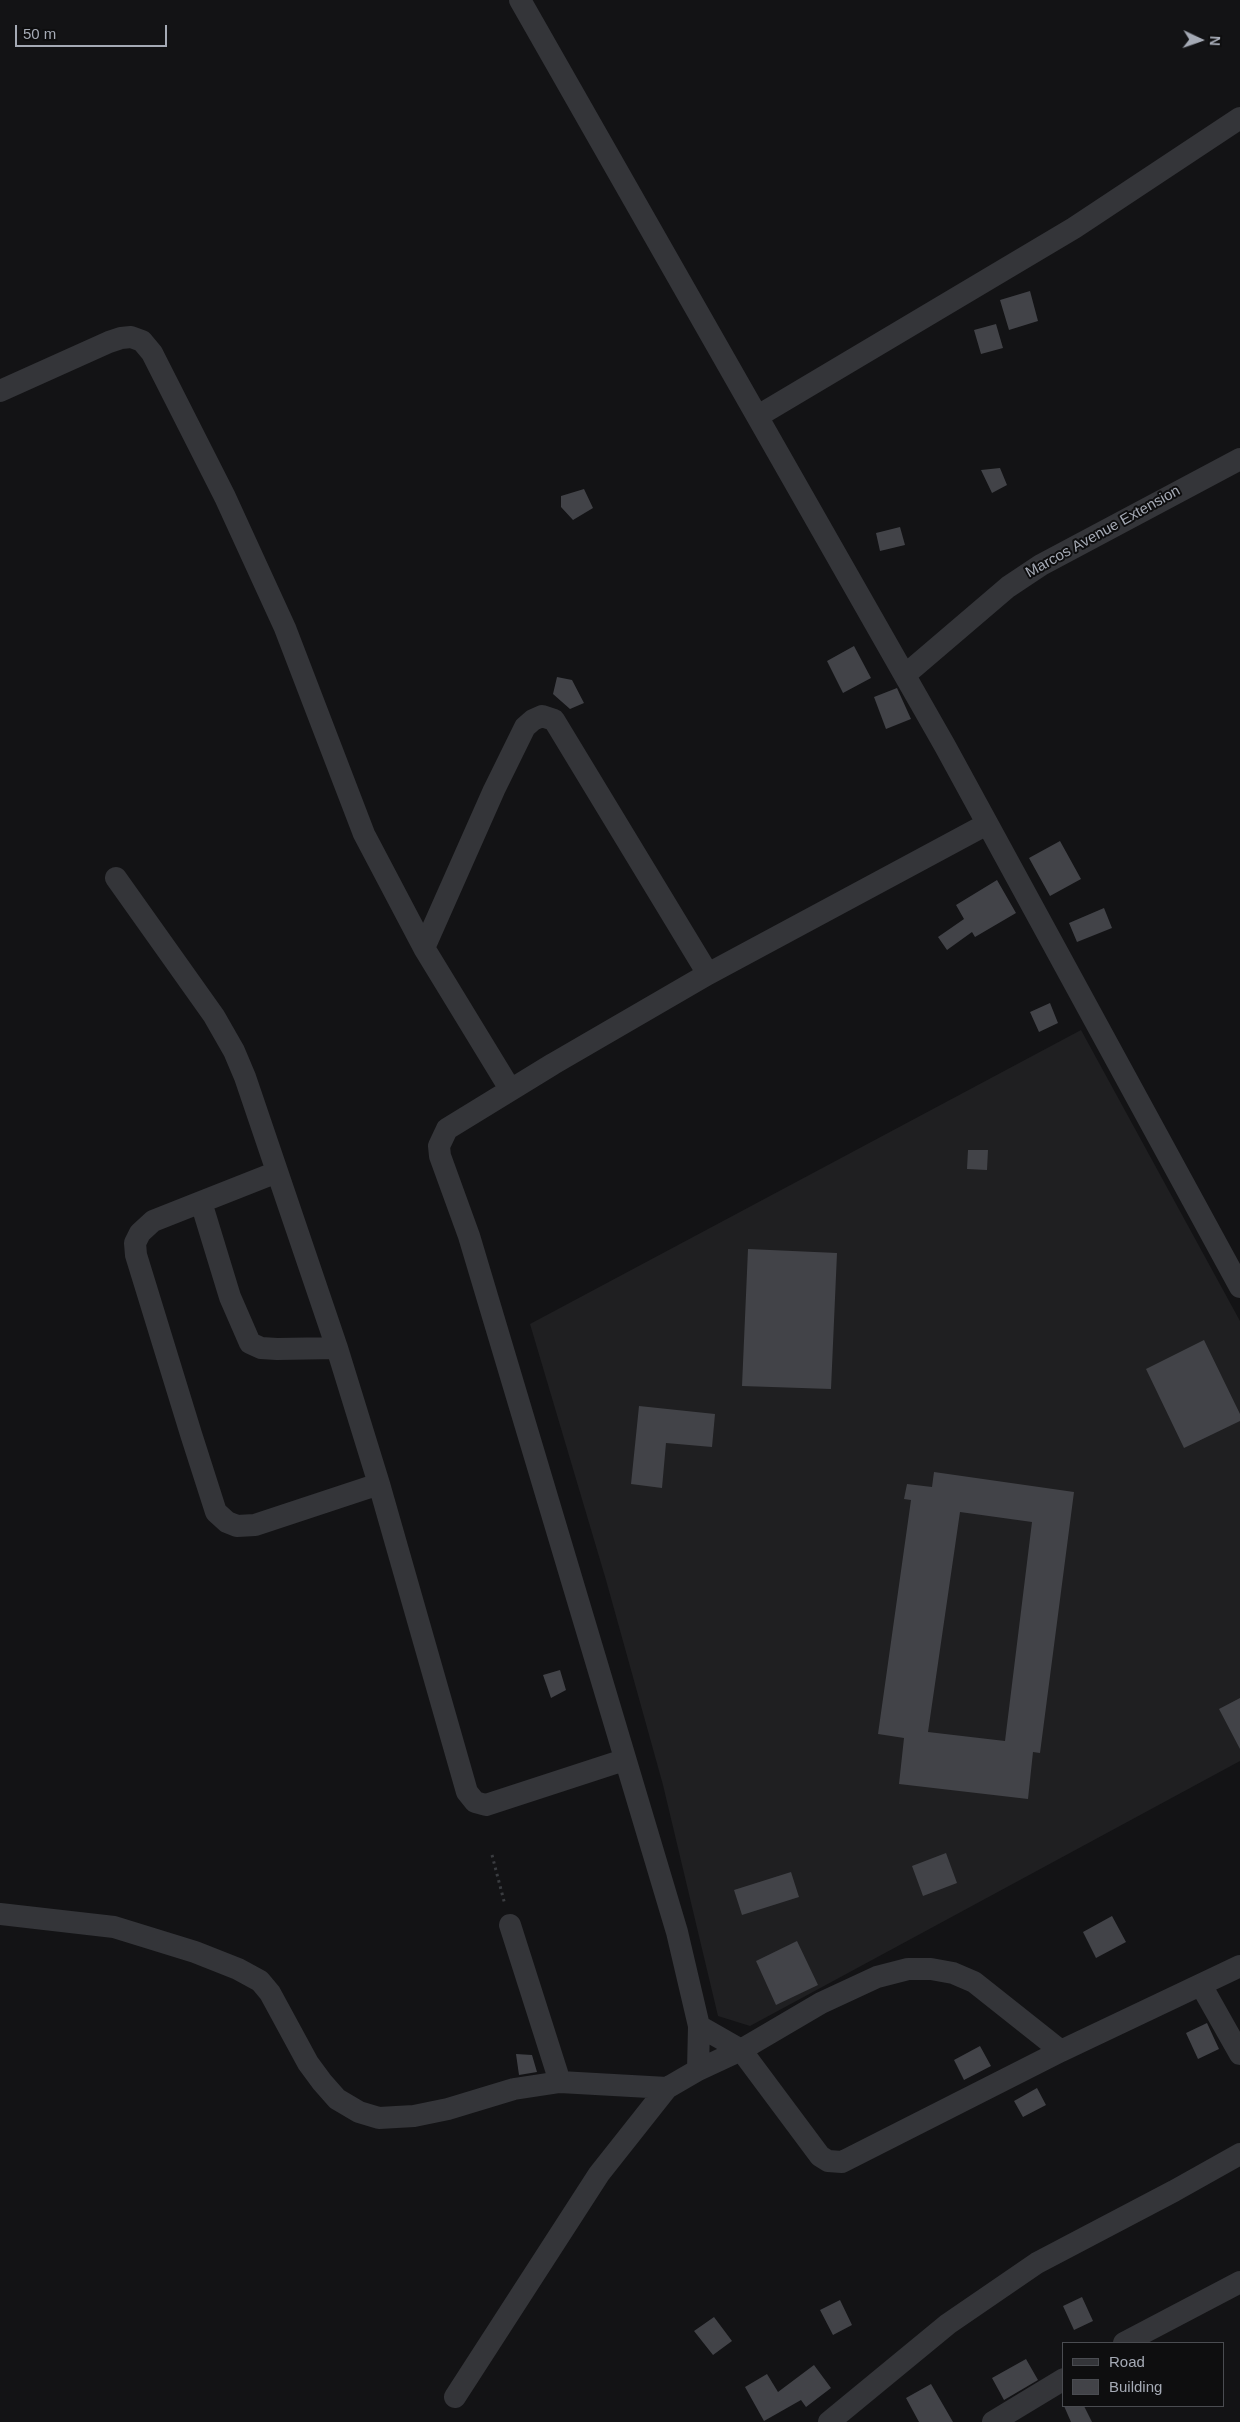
<!DOCTYPE html>
<html>
<head>
<meta charset="utf-8">
<style>
	body { margin:0 }
	#map { position:relative; width:1240px; height:2422px; overflow:hidden; background:#131315; font-family:Helvetica,sans-serif }
	canvas { display:block }
	.legend { position:absolute; left:1062px; top:2342px; width:162px; height:65px; box-sizing:border-box; background:#0e0e0f; border:1px solid #4a4c51; margin:0; padding:6px 9px; list-style:none; font-size:15px; color:#a5aab5 }
	.legend li { display:flex; align-items:center; gap:10px; height:25px }
	.legend b { width:25px; border:1px solid #4a4c51 }
	.north { position:absolute; left:1175px; top:15px; width:50px; height:50px; -webkit-text-stroke:4px #0e0e0f; paint-order:stroke; rotate:93deg; font-size:14px; font-weight:700; line-height:20px; text-align:center; color:#a5aab5 }
	.north::after { content:''; display:block; margin:auto; width:18px; height:22px; background:#a5aab5; clip-path:polygon(50% 0,100% 100%,50% 72%,0 100%) }
	.scale { position:absolute; left:15px; top:25px; width:152px; height:22px; box-sizing:border-box; border:2px solid #a5aab5; border-top:0; padding-left:6px; font-size:15px; line-height:18px; white-space:nowrap; color:#a5aab5; -webkit-text-stroke:4px #0e0e0f; paint-order:stroke }
</style>
</head>
<body>
<div id="map">
<canvas width="1240" height="2422"></canvas>
<ul class="legend">
<li><b style="height:6px;background:#343539"></b>Road</li>
<li><b style="height:14px;background:#424348"></b>Building</li>
</ul>
<div class="north">N</div>
<div class="scale">50 m</div>
</div>
<script>
const ctx = document.querySelector('canvas').getContext('2d');
ctx.lineJoin = 'round';
function fill(path, color) {
  ctx.fillStyle = color;
  ctx.fill(path, 'evenodd');
}
function shape(rows) {
  const path = new Path2D();
  for (const r of rows) {
    path.moveTo(r[0], r[1]);
    for (let i = 2; i < r.length; i += 2) path.lineTo(r[i], r[i + 1]);
  }
  return path;
}
function strokePath(path, color, width, dash) {
  ctx.strokeStyle = color;
  ctx.lineWidth = width;
  ctx.lineCap = dash ? 'butt' : 'round';
  ctx.setLineDash(dash || []);
  ctx.stroke(path);
}
function label(font, color, halo, rows, align = 'center') {
  ctx.font = font + ' Helvetica,sans-serif';
  ctx.lineWidth = 4;
  ctx.setLineDash([]);
  ctx.textBaseline = 'middle';
  ctx.strokeStyle = halo;
  ctx.fillStyle = color;
  for (const [text, x, y, turn = 0] of rows) {
    ctx.save();
    ctx.translate(x, y);
    ctx.rotate((+turn || 0) * Math.PI / 180);
    ctx.textAlign = isNaN(turn) ? turn : align;
    if (halo) ctx.strokeText(text, 0, 0);
    ctx.fillText(text, 0, 0);
    ctx.restore();
  }
}
const built = shape([
	[1081,1030,1240,1321,1240,1761,750,2026,718,2016,663,1785,606,1580,530,1324]
]);
const building = shape([
	[1030,291,1038,321,1009,330,1000,300],
	[996,324,1003,348,981,354,974,330],
	[1000,468,1007,485,992,493,981,470],
	[584,489,593,508,573,520,561,507,561,496],
	[900,527,905,545,880,551,876,533],
	[854,646,871,678,843,693,827,661],
	[557,677,572,680,584,703,570,709,553,694],
	[897,688,911,719,886,729,874,697],
	[1060,841,1081,879,1050,896,1029,858],
	[997,880,1016,913,975,937,972,932,947,950,938,937,964,919,956,905],
	[1104,908,1112,928,1077,942,1069,923],
	[1050,1003,1058,1023,1039,1032,1030,1012],
	[968,1150,988,1150,987,1170,967,1169],
	[748,1249,837,1253,831,1389,742,1386],
	[1204,1340,1240,1414,1240,1421,1184,1448,1146,1369],
	[639,1406,715,1414,712,1447,666,1443,662,1488,631,1484],
	[934,1472,1074,1492,1040,1753,1033,1752,1028,1799,899,1784,904,1738,878,1734,911,1500,904,1499,907,1484,932,1487],
	[960,1512,1032,1522,1005,1741,928,1732],
	[560,1670,566,1690,551,1698,543,1675],
	[1240,1698,1240,1749,1219,1709],
	[946,1853,957,1883,923,1896,912,1866],
	[791,1872,799,1897,742,1915,734,1890],
	[1112,1916,1126,1942,1096,1958,1083,1932],
	[797,1941,818,1985,776,2005,756,1961],
	[1207,2023,1219,2049,1198,2059,1186,2033],
	[980,2046,991,2066,964,2080,954,2060],
	[516,2054,532,2055,537,2072,519,2075],
	[1037,2088,1046,2105,1023,2117,1014,2101],
	[1082,2297,1093,2321,1074,2330,1063,2306],
	[840,2300,852,2325,833,2335,820,2310],
	[714,2317,732,2341,713,2355,694,2331],
	[1026,2359,1038,2380,1004,2400,992,2378],
	[814,2365,831,2388,806,2407,801,2400,764,2421,745,2387,767,2374,778,2392],
	[931,2384,953,2422,919,2422,906,2398],
	[1064,2406,1084,2406,1092,2422,1071,2422]
]);
const path = shape([
	[492,1855,505,1905]
]);
const minor = shape([
	[520,0,945,746,1240,1287],
	[0,391,109,342,121,338,131,337,142,341,152,353,225,497,285,628,364,834,424,948,510,1089],
	[758,416,1074,228,1240,118],
	[905,675,1008,587,1041,565,1240,459],
	[116,878,214,1016,234,1051,245,1077,337,1348,379,1484,467,1792,475,1802,486,1805,624,1760],
	[424,948,494,790,525,727,533,720,542,716,554,720,708,974],
	[277,1172,201,1202,230,1297,250,1343,261,1348,277,1349,337,1348],
	[201,1202,153,1221,140,1233,135,1243,136,1255,191,1434,216,1512,227,1522,237,1526,255,1525,379,1484],
	[0,1914,114,1927,195,1952,238,1969,260,1981,270,1993,308,2063,322,2082,337,2099,359,2112,379,2118,414,2116,448,2109,514,2089,560,2082,667,2088],
	[510,1925,560,2082],
	[1201,1985,1240,2054],
	[699,2026,741,2050,820,2156,828,2161,842,2162,1061,2051],
	[698,2070,699,2026,677,1932,469,1236,440,1156,439,1146,447,1129,553,1064,708,974,987,824],
	[1124,2343,1240,2282],
	[455,2397,599,2174,667,2088,698,2070,741,2050,821,2003,877,1977,908,1969,931,1969,953,1973,974,1982,1061,2051,1240,1966],
	[829,2422,948,2324,1037,2263,1174,2191,1240,2154],
	[993,2422,1064,2379]
]);
const streetNames = [
	["Marcos Avenue Extension",1103,532,-29]
];
fill(built, '#1f1f21');
fill(building, '#424348');
strokePath(path, '#3a3c40', 3, [2.5, 4]);
strokePath(minor, '#343539', 22);
label('15px', '#a5aab5', '#0e0e0f', streetNames);
</script>
</body>
</html>
